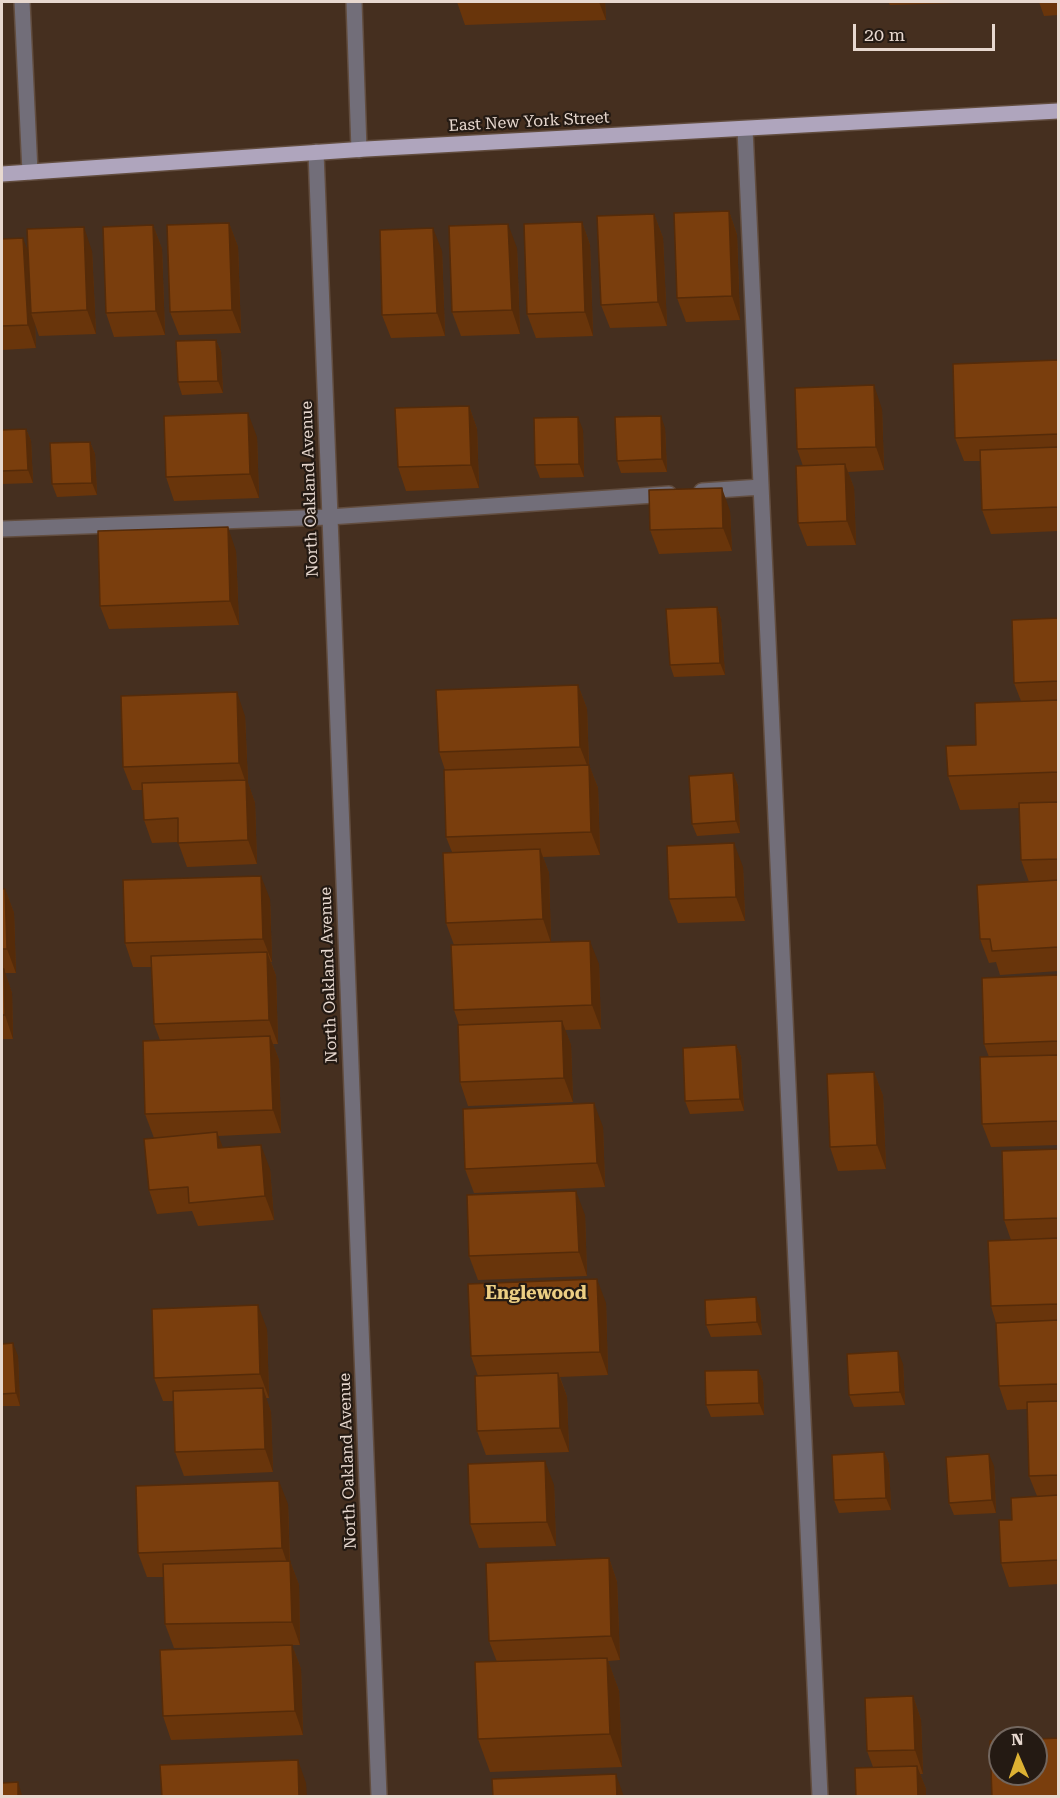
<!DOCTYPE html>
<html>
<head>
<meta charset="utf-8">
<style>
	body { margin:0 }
	#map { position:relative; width:1060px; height:1798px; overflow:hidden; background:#452f1f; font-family:"Roboto Serif",serif }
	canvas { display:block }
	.frame { position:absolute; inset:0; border:3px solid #e7d8cf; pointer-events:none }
	.north { position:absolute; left:988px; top:1726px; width:60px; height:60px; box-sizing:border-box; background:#241a13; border:2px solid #72665e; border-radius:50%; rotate:358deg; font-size:16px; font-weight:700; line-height:24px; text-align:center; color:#e7d8cf }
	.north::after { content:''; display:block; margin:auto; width:21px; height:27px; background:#ddb133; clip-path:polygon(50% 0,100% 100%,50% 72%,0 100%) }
	.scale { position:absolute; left:853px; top:24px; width:142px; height:27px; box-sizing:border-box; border:3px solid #e7d8cf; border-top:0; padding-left:8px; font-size:18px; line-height:21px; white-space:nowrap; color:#e7d8cf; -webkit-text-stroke:4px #241a13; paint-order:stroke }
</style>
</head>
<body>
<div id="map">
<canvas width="1060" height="1798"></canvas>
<div class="frame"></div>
<div class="north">N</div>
<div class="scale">20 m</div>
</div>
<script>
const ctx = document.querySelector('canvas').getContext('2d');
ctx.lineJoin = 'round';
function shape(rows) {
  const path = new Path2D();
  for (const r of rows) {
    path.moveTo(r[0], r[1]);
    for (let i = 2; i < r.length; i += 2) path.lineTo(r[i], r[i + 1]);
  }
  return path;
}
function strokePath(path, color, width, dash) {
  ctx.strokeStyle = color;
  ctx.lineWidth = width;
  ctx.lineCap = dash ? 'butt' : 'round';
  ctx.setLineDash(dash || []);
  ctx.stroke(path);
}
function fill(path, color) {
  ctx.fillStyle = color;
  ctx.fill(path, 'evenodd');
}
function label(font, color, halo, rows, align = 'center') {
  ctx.font = font + ' "Roboto Serif",serif';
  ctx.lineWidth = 4.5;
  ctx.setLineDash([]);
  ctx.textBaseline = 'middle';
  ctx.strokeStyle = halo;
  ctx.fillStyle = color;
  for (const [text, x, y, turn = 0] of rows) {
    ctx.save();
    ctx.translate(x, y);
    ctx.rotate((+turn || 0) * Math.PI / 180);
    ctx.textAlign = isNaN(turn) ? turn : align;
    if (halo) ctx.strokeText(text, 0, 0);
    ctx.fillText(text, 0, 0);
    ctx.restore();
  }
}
const minor = shape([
	[22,2,30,172],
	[354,2,359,150],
	[745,129,820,1796],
	[316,152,379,1796],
	[702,491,761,487],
	[2,529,329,517,669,494]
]);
const major = shape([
	[2,174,366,149,1058,111]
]);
const wall = shape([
	[457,2,605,2,606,20,465,25],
	[888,2,956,2,956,3,890,5],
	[1039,2,1059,2,1059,15,1044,16],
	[729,211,737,235,740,320,686,322,677,298],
	[654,214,663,238,667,326,610,328,601,305],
	[582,222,590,245,593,336,536,338,527,314],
	[229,223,238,247,241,333,179,335,170,312],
	[153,225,162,249,165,335,114,337,106,313],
	[2,239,28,251,92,251,96,334,39,336,35,324,36,348,2,350],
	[517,248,520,334,461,336,452,312],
	[442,251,445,336,391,338,382,315],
	[216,340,221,352,223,393,182,395,178,382],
	[1059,360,1059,531,991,534,982,510,980,461,964,461,955,438],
	[469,406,477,429,479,488,406,491,398,467],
	[882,409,884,470,848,472,854,488,856,545,807,546,798,523,803,466,797,449],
	[665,428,667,472,621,473,617,461],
	[26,429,31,441,33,483,2,484,2,430],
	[583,430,584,477,540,478,535,465],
	[257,437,259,498,174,501,166,477],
	[90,442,95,454,97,495,57,497,52,484],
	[730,511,732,551,659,554,650,530],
	[236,551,239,625,109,629,100,606],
	[717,607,721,619,725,675,674,677,670,665],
	[1059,618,1059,971,1000,975,996,962,989,963,980,939,1029,882,1021,860,1019,808,960,810,948,776,976,745,1021,701,1014,683],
	[578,685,587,709,589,765,598,788,600,855,543,857,549,873,551,942,599,964,601,1029,565,1030,571,1045,573,1102,468,1106,460,1082,459,1025,454,1010,454,945,446,923,452,852,446,837,445,770,439,752],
	[245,716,248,783,255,803,257,864,187,867,178,842,152,843,144,820,142,790,132,790,123,767],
	[733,773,738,786,740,833,697,836,692,824],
	[743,867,745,921,678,923,669,899],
	[2,889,5,889,14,913,16,973,5,973,12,993,13,1039,2,1039],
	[270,899,272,962,271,962,276,976,278,1044,273,1044,279,1060,281,1133,218,1136,223,1148,270,1169,274,1220,198,1226,192,1211,157,1214,149,1190,154,1138,145,1114,160,1040,154,1024,152,967,133,967,125,943],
	[1059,975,1059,1145,991,1147,982,1124,989,1057,984,1044],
	[736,1045,741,1057,744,1111,690,1114,685,1101],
	[874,1072,883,1096,886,1169,838,1171,830,1147],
	[603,1127,605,1187,474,1193,465,1169],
	[1059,1149,1059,1584,1009,1587,1001,1563,1012,1520,1037,1496,1029,1476,1027,1409,1007,1410,999,1386,996,1323,991,1306,1011,1240,1004,1220],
	[585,1215,587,1276,478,1280,469,1256],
	[606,1303,608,1375,560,1377,567,1397,569,1452,486,1455,477,1431,478,1376,471,1356],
	[760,1309,762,1335,711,1337,706,1325],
	[267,1329,269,1398,266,1398,271,1412,273,1472,184,1476,175,1452,174,1401,163,1401,154,1378],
	[2,1344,18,1356,20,1406,2,1406],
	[903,1364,905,1405,854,1407,849,1395],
	[758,1370,763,1382,764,1415,711,1417,706,1405],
	[884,1452,889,1464,891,1510,839,1513,834,1500],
	[994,1466,996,1513,954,1515,949,1503],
	[554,1485,556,1546,479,1548,470,1524],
	[288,1504,290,1561,299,1585,300,1645,292,1645,301,1669,303,1735,171,1740,163,1716,271,1646,174,1648,165,1624,164,1577,147,1577,138,1553],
	[609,1558,617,1582,620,1660,608,1661,619,1691,622,1767,490,1772,478,1739,497,1662,489,1641],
	[913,1696,921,1720,923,1774,920,1774,926,1789,873,1767,867,1751]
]);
const shadedWall = shape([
	[599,2,605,2,606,20],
	[729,211,737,235,740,320,732,296],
	[654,214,663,238,667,326,658,302],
	[582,222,590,245,593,336,585,312],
	[229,223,238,247,241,333,232,310],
	[508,224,517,248,520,334,512,310],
	[153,225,162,249,165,335,156,311],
	[84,227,92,251,96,334,87,310],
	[433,228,442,251,445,336,437,313],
	[23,238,32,262,31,313,35,324,36,348,28,325],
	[216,340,221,352,223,393,218,381],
	[874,385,882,409,884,470,876,447],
	[469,406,477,429,479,488,471,465],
	[248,413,257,437,259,498,250,474],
	[661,416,665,428,667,472,662,459],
	[578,417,583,430,584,477,579,464],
	[26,429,31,441,33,483,28,470],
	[90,442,95,454,97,495,92,483],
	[845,464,854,488,856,545,847,521],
	[722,488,730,511,732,551,723,528],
	[228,527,236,551,239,625,230,601],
	[717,607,721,619,725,675,720,663],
	[578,685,587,709,589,770,580,747],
	[237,692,245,716,248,783,255,803,257,864,248,840,246,783,239,763],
	[589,765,598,788,600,855,591,832],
	[733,773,738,786,740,833,736,821],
	[734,843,743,867,745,921,736,897],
	[540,849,549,873,551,943,543,919],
	[261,876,270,899,272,962,263,939],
	[5,889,14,913,16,973,7,949],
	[590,941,599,964,601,1029,592,1005],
	[267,952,276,976,278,1044,269,1020],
	[4,969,12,993,13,1039,5,1015],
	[562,1021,571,1045,573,1102,564,1078],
	[270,1036,279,1060,281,1133,273,1110],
	[736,1045,741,1057,744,1111,740,1099],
	[874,1072,883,1096,886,1169,877,1145],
	[594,1103,603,1127,605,1187,597,1163],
	[217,1132,226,1156,218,1148],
	[261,1145,270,1169,274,1220,265,1196],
	[576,1191,585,1215,587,1276,579,1252],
	[597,1279,606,1303,608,1375,600,1352],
	[756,1297,760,1309,762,1335,757,1322],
	[258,1305,267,1329,269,1398,260,1374],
	[13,1343,18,1356,20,1406,16,1393],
	[898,1351,903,1364,905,1405,900,1392],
	[758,1370,763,1382,764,1415,759,1403],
	[558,1373,567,1397,569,1452,560,1428],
	[263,1388,271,1412,273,1472,265,1449],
	[884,1452,889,1464,891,1510,886,1498],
	[989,1454,994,1466,996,1513,992,1500],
	[545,1461,554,1485,556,1546,547,1522],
	[279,1481,288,1504,290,1572,290,1561,299,1585,300,1645,292,1622,290,1572,282,1548],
	[609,1558,617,1582,620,1660,611,1636],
	[292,1645,301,1669,303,1735,295,1711],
	[607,1658,619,1691,622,1767,610,1734],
	[913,1696,921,1720,923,1774,915,1750],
	[298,1760,306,1783,307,1797,299,1797],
	[917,1766,926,1789,926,1797,918,1797],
	[616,1774,624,1797,617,1797],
	[18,1782,22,1795,22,1797,18,1797]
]);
const building = shape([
	[729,211,732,296,677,298,674,213,729,211],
	[654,214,658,302,601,305,597,216,654,214],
	[582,222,585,312,527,314,524,224,582,222],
	[229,223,232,310,170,312,167,225,229,223],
	[508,224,512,310,452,312,449,226,508,224],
	[153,225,156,311,106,313,103,227,153,225],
	[84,227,87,310,31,313,27,229,84,227],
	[433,228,437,313,382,315,380,230,433,228],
	[23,238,28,325,2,326,2,239,23,238],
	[216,340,218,381,178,382,176,341,216,340],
	[1059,360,1059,434,955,438,953,364,1059,360],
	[874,385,876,447,797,449,795,388,874,385],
	[469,406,471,465,398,467,395,408,469,406],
	[248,413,250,474,166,477,164,416,248,413],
	[661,416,662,459,617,461,615,417,661,416],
	[578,417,579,464,535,465,534,418,578,417],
	[26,429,28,470,2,471,2,430,26,429],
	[90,442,92,483,52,484,50,443,90,442],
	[1059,447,1059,507,982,510,980,450,1059,447],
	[845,464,847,521,798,523,796,466,845,464],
	[722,488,723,528,650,530,649,490,722,488],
	[228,527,230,601,100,606,98,531,228,527],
	[717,607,720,663,670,665,666,609,717,607],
	[1059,618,1059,681,1014,683,1012,620,1059,618],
	[578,685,580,747,439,752,436,690,578,685],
	[237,692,239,763,123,767,121,696,237,692],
	[1059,700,1059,772,948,776,946,746,976,745,975,703,1059,700],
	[589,765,591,832,446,837,444,770,589,765],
	[733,773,736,821,692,824,689,776,733,773],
	[246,780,248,840,178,843,178,818,144,820,142,783,246,780],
	[1059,802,1059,859,1021,860,1019,803,1059,802],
	[734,843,736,897,669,899,667,846,734,843],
	[540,849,543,919,446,923,443,853,540,849],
	[261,876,263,939,125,943,123,880,261,876],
	[1059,880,1059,947,992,951,990,939,980,939,977,885,1059,880],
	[2,889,5,889,7,949,2,949,2,889],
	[590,941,592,1005,454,1010,451,945,590,941],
	[267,952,269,1020,154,1024,151,956,267,952],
	[2,969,4,969,5,1015,2,1015,2,969],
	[1059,975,1059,1041,984,1044,982,978,1059,975],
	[562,1021,564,1078,460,1082,458,1025,562,1021],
	[270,1036,273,1110,145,1114,143,1041,270,1036],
	[736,1045,740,1099,685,1101,683,1048,736,1045],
	[1059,1055,1059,1121,982,1124,980,1057,1059,1055],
	[874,1072,877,1145,830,1147,827,1074,874,1072],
	[594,1103,597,1163,465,1169,463,1109,594,1103],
	[217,1132,218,1148,261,1145,265,1196,189,1203,188,1187,149,1190,144,1139,217,1132],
	[1059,1149,1059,1218,1004,1220,1002,1151,1059,1149],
	[576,1191,579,1252,469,1256,467,1195,576,1191],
	[1059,1238,1059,1304,991,1306,988,1241,1059,1238],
	[597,1279,600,1352,471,1356,468,1284,597,1279],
	[756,1297,757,1322,706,1325,705,1300,756,1297],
	[258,1305,260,1374,154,1378,152,1309,258,1305],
	[1059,1320,1059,1384,999,1386,996,1323,1059,1320],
	[13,1343,16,1393,2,1394,2,1344,13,1343],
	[898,1351,900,1392,849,1395,847,1354,898,1351],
	[758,1370,759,1403,706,1405,705,1371,758,1370],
	[558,1373,560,1428,477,1431,475,1376,558,1373],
	[263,1388,265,1449,175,1452,173,1391,263,1388],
	[1059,1401,1059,1475,1029,1476,1027,1402,1059,1401],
	[884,1452,886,1498,834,1500,832,1455,884,1452],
	[989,1454,992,1500,949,1503,946,1457,989,1454],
	[545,1461,547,1522,470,1524,468,1464,545,1461],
	[279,1481,282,1548,138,1553,136,1486,279,1481],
	[1059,1495,1059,1560,1001,1563,999,1520,1012,1520,1011,1498,1059,1495],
	[609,1558,611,1636,489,1641,486,1563,609,1558],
	[290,1561,292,1622,165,1624,163,1564,290,1561],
	[292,1645,295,1711,163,1716,160,1650,292,1645],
	[607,1658,610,1734,478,1739,475,1662,607,1658],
	[913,1696,915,1750,867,1751,865,1698,913,1696],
	[1059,1738,1059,1797,992,1797,990,1741,1000,1740,1000,1774,1036,1774,1036,1739,1059,1738],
	[298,1760,299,1797,162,1797,160,1765,298,1760],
	[917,1766,918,1797,856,1797,855,1768,917,1766],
	[616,1774,617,1797,493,1797,492,1779,616,1774],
	[18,1782,18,1797,2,1797,2,1783,18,1782]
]);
const streetNames = [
	["East New York Street",529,122,-3],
	["North Oakland Avenue",310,489,-92],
	["North Oakland Avenue",329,975,-92],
	["North Oakland Avenue",348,1461,-92]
];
const neighbourhoodNames = [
	["Englewood",536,1294]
];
strokePath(minor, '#624d3f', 18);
strokePath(major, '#624d3f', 18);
strokePath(minor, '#726e79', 15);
strokePath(major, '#afa5bd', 15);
fill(wall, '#69350b');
fill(shadedWall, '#552b09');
fill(building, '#7a3e0d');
strokePath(building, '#552b09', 1.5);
label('16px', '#e7d8cf', '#241a13', streetNames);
label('bold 18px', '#ecce83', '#241a13', neighbourhoodNames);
</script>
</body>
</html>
